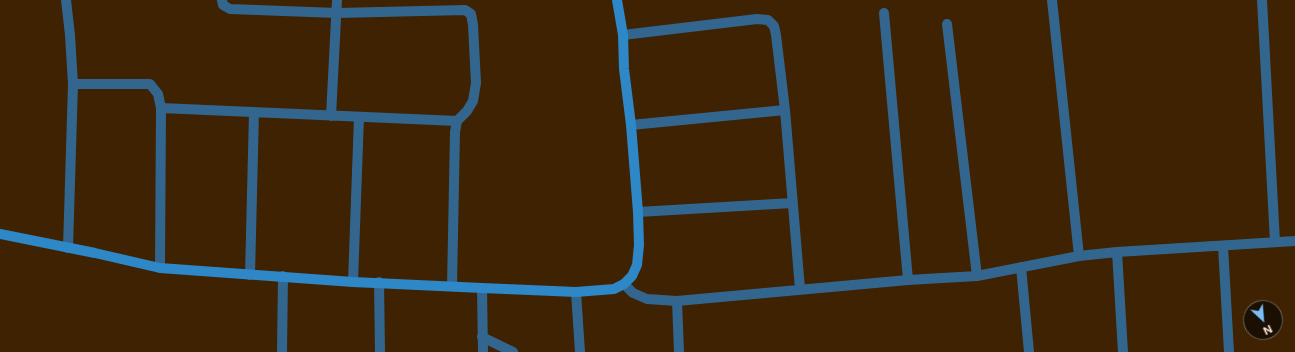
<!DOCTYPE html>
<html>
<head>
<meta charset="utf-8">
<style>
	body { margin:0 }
	#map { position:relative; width:1295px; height:352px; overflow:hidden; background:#3e2202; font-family:"Public Sans",sans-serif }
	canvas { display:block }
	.north { position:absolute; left:1243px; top:300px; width:40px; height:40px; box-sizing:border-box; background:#1b0f04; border:1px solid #736457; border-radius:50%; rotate:154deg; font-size:11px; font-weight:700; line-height:16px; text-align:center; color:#f7e4d3 }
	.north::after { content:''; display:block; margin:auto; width:14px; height:18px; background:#79bff8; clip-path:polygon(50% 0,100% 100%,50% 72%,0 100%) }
</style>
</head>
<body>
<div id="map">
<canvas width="1295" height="352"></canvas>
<div class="north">N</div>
</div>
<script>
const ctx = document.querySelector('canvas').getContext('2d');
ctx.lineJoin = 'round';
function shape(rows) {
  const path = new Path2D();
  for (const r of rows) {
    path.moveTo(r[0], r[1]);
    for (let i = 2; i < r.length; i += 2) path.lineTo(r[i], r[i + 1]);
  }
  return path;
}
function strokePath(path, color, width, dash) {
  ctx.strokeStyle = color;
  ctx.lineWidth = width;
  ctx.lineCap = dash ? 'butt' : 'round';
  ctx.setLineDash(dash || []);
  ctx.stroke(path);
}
const street = shape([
	[66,0,70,35,73,84,68,248],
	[222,0,223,5,230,9,337,13,465,10,471,14,473,25,476,83,473,101,467,111,457,121,455,132,452,286],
	[1052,0,1079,256],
	[1262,0,1275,242],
	[884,13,908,280],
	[947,24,977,276],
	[623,35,757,19,768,20,774,26,776,35,785,110,800,289],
	[73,84,150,84,158,94,161,108,160,268],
	[161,108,457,121],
	[331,116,337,0],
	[631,125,785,110],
	[638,212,792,203],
	[1223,246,1229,352],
	[1117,252,1123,352],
	[1021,267,1029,352],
	[250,275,254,112],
	[353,282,359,117],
	[379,282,380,352],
	[624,284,633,293,647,299,677,301,908,280,977,276,1079,256,1117,252,1295,241],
	[482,288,483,352],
	[576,292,580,352],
	[677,301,679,352],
	[482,337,513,352],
	[282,352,283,276]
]);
const secondary = shape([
	[0,234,95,253,160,268,353,282,482,288,576,292,614,289,624,284,632,276,637,265,639,245,638,212,631,125,624,69,623,35,617,0]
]);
strokePath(street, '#33668e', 10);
strokePath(secondary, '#2e87c7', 10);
</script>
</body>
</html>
